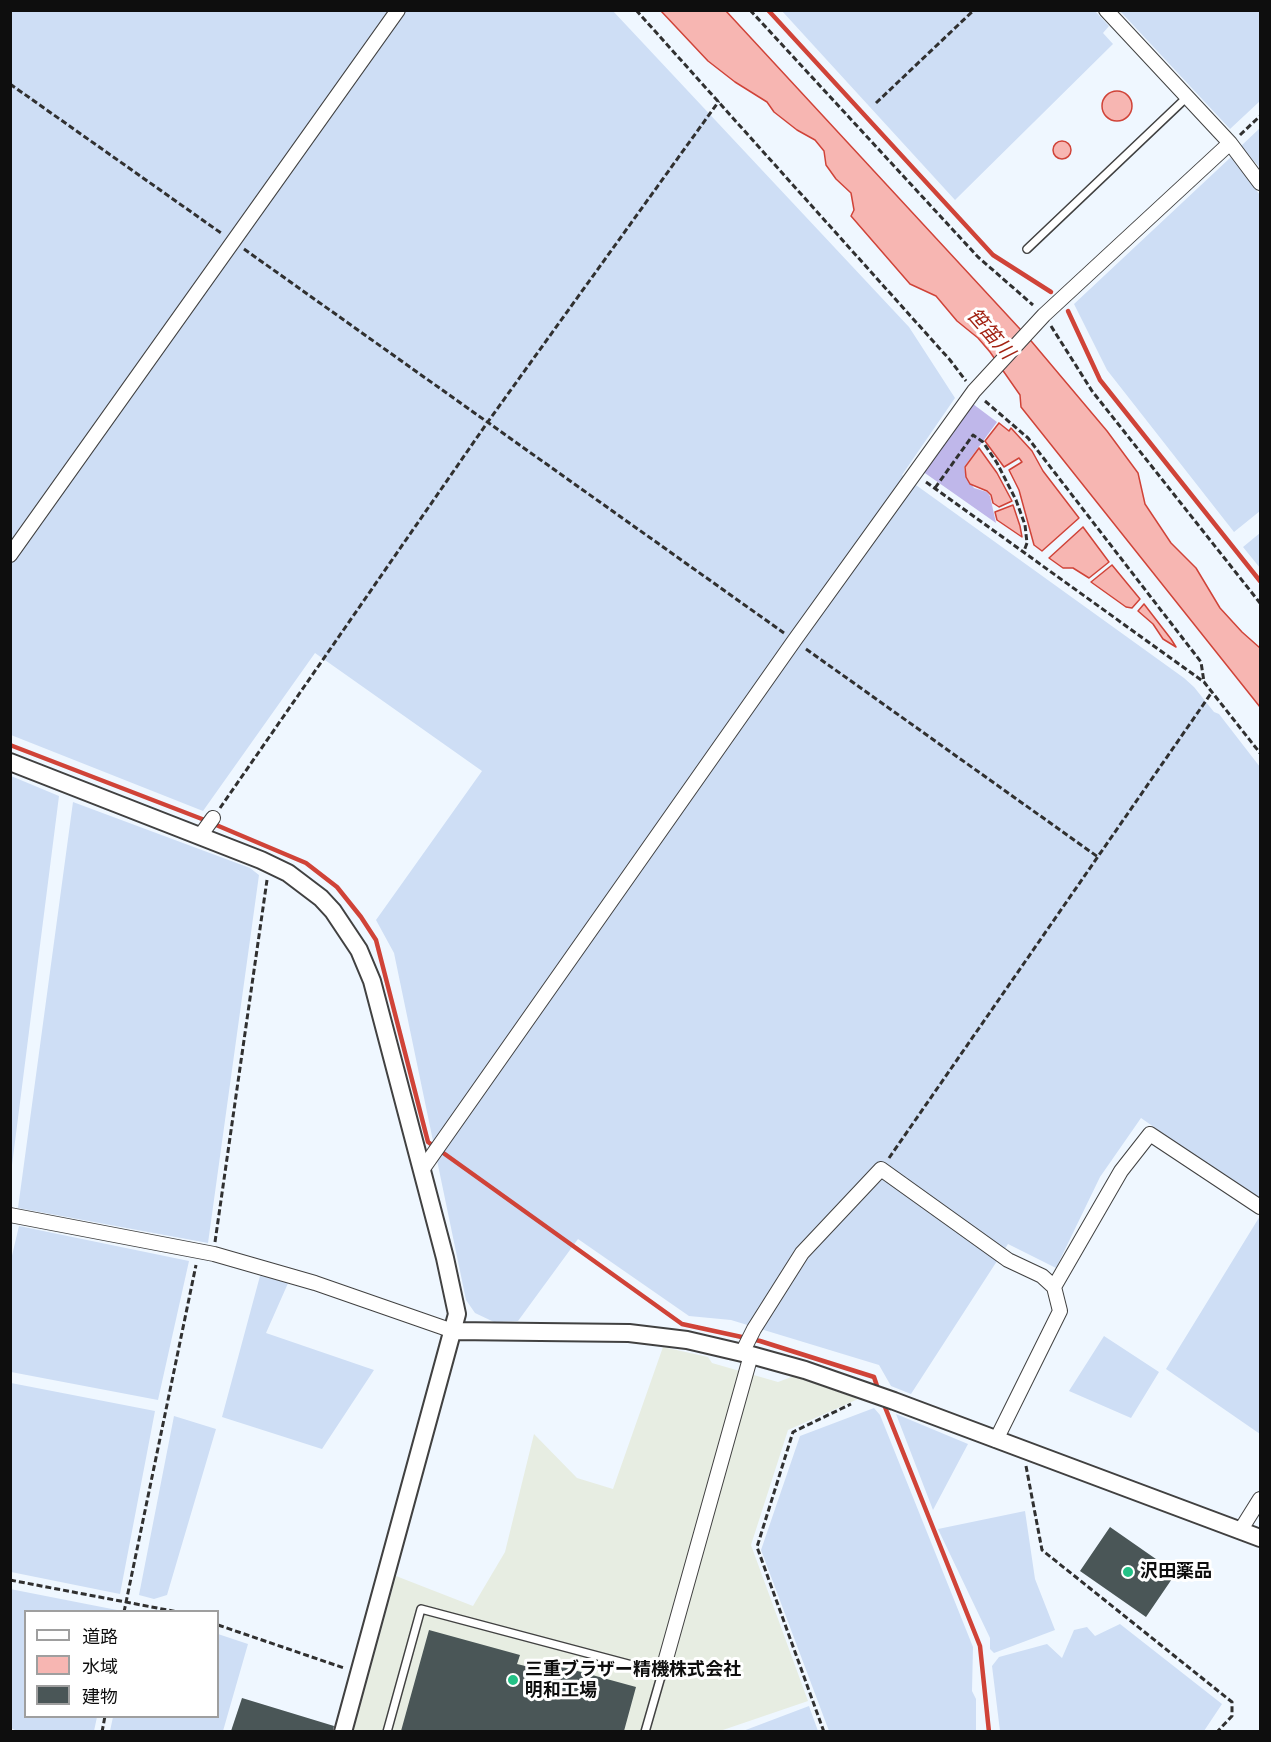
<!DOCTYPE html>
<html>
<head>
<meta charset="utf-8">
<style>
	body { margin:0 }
	#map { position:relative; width:1271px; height:1742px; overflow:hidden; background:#eff7ff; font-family:"IBM Plex Serif","Noto Sans JP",serif }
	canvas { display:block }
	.frame { position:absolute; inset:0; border:12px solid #0e0e0e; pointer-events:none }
	.legend { position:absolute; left:24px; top:1610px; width:195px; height:108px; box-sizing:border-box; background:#fff; border:2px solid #9f9f9f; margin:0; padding:8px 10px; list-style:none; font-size:18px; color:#0e0e0e }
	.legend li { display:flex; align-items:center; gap:12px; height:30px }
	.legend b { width:30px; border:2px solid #9f9f9f }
</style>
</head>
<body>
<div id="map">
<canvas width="1271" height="1742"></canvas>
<div class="frame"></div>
<ul class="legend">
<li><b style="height:8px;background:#fff"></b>道路</li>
<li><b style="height:16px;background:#f7b6b2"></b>水域</li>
<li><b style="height:16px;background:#4a5657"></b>建物</li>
</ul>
</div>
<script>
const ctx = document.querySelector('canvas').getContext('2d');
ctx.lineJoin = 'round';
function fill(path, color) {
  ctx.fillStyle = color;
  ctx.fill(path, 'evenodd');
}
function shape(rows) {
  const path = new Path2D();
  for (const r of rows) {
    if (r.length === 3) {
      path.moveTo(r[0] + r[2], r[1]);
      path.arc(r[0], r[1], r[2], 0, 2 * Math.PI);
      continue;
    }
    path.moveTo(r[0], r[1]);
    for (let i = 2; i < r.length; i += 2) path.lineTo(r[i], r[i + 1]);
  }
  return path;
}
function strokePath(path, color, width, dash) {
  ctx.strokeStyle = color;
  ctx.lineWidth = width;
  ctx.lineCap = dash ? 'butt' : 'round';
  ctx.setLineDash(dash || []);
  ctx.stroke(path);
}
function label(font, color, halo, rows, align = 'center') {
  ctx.font = font + ' "IBM Plex Serif","Noto Sans JP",serif';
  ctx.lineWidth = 6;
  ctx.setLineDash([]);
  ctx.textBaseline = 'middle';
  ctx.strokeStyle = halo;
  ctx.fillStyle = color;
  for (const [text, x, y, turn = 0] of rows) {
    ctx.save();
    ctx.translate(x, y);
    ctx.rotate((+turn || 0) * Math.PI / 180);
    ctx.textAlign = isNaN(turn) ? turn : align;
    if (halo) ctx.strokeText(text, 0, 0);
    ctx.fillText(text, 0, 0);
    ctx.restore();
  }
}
const industrial = shape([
	[663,1347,708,1357,712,1363,778,1382,794,1376,858,1399,788,1430,751,1545,808,1701,720,1731,353,1732,396,1576,473,1606,505,1552,534,1434,577,1478,613,1489]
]);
const farmland = shape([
	[10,11,613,11,909,327,955,398,902,475,1184,678,1194,687,1214,712,1219,714,1260,767,1260,1201,1141,1118,1100,1177,1056,1268,1008,1244,911,1394,891,1386,879,1365,731,1320,689,1316,578,1239,518,1321,494,1322,475,1313,466,1300,394,953,376,920,482,771,315,653,203,811,11,735],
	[782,11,1095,11,1109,26,1103,33,1113,44,955,200],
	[1120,11,1260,11,1260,101,1230,129],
	[1260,128,1260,168,1241,146],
	[1231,157,1260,195,1260,511,1234,532,1107,370,1074,304],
	[1260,533,1260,568,1243,547],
	[11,776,59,796,11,1173],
	[73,802,250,868,259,875,208,1243,18,1208],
	[1260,1216,1260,1434,1166,1369],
	[19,1226,189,1261,158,1400,11,1372,11,1260],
	[260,1276,289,1281,266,1333,374,1370,322,1449,222,1417],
	[1104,1336,1159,1372,1131,1418,1069,1391],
	[11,1383,155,1411,120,1594,11,1572],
	[874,1408,880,1415,973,1647,972,1691,976,1699,976,1731,829,1731,761,1550,800,1436],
	[896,1414,968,1444,933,1510],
	[174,1416,216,1429,167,1595,154,1599,139,1595],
	[1025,1511,1035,1579,1055,1630,994,1653,990,1649,990,1638,938,1529],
	[10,1589,117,1610,117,1612,26,1612,26,1716,97,1717,94,1731,19,1732,11,1728],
	[1120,1624,1222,1704,1204,1731,1000,1731,992,1666,999,1657,1047,1644,1062,1658,1074,1630,1087,1627,1095,1636],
	[218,1634,248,1644,223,1731,110,1731,113,1717,218,1716],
	[809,1706,818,1731,743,1731]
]);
const green = shape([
	[973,404,997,422,964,467,966,477,974,488,987,492,990,496,996,523,922,471]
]);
const water = shape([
	[661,11,726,11,1032,342,1107,431,1138,473,1145,504,1171,543,1196,568,1220,608,1242,632,1260,648,1260,707,1021,407,1020,395,990,352,978,338,957,321,936,296,910,284,851,216,854,210,851,193,836,179,826,165,824,151,815,140,797,130,774,112,767,102,735,82,708,61,661,11],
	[1117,106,15],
	[1062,150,9],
	[999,423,1009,431,1011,428,1032,451,1043,471,1079,518,1042,551,1034,545,1019,490,1009,470,1022,462,1019,458,1004,467,985,441,999,423],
	[979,448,997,473,1012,501,999,507,993,503,991,495,987,491,970,484,966,477,965,467,979,448],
	[1013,505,1020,526,1022,537,997,520,995,512,1013,505],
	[1083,527,1109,562,1089,578,1073,568,1063,568,1049,558,1083,527],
	[1112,565,1140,599,1132,608,1126,607,1091,582,1112,565],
	[1144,604,1171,639,1176,647,1163,639,1153,624,1138,611,1144,604]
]);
const stream = shape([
	[768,10,993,255,1051,292],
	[1068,311,1100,380,1260,581],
	[10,745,202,819,306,863,337,887,361,917,376,940,428,1142,682,1324,760,1341,874,1377,879,1392],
	[883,1402,980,1646,989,1732]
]);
const building = shape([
	[1110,1527,1176,1573,1146,1617,1080,1571],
	[429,1630,520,1655,517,1664,550,1672,552,1664,636,1687,624,1731,401,1731],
	[242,1698,334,1726,333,1731,231,1731]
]);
const path = shape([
	[636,10,950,360,966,381],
	[750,10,978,257,1033,305],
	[10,84,221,233],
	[876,103,974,10],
	[1240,135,1260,116],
	[244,249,784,633],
	[1051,326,1092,391,1260,603],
	[985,401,1028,438,1089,517,1201,662,1204,682],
	[926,482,1204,682,1260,753],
	[935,488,973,435,983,442,997,463,1016,500,1025,525,1027,543,1024,551],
	[806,649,1098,857],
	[220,808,487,423,719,101],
	[889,1158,1212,692],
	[215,1242,267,880],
	[1026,1466,1042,1550,1232,1702,1232,1716,1217,1732],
	[10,1580,178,1612],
	[124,1612,196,1265],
	[218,1625,344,1668],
	[102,1732,105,1716],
	[824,1732,757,1547,793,1432,851,1404]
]);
const service = shape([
	[1027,249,1187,97],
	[387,1732,421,1609,662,1673,645,1732]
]);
const minor = shape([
	[1106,10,1230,143,1260,183],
	[10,555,398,10],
	[200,836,213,818],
	[422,1170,794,641,974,391,1044,315,1230,143],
	[10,1215,214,1254,315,1283,453,1331],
	[1054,1287,1121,1171,1150,1134,1260,1207],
	[742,1353,754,1329,802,1253,881,1169,1008,1260,1042,1276,1054,1287,1060,1311,996,1440],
	[1240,1531,1260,1499],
	[662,1673,751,1355]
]);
const tertiary = shape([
	[10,762,261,860,288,873,321,898,333,911,359,950,372,981,445,1258,457,1314,343,1732],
	[453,1331,629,1333,687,1340,751,1355,805,1370,894,1401,1260,1538]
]);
const markers = [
	[1128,1572,6,"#23c186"],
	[513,1680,6,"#23c186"]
];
const poiNames = [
	["沢田薬品",1140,1572],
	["三重ブラザー精機株式会社",525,1670],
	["明和工場",525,1691]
];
const waterNames = [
	["笹笛川",990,334,49]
];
fill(industrial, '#e7ede2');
fill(farmland, '#cedef5');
fill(green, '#bfb7ea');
fill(water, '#f7b6b2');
strokePath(water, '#d04338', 1.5);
strokePath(stream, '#d04338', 4.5);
fill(building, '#4a5657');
strokePath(service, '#414141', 10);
strokePath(minor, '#414141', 16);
strokePath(tertiary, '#414141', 20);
strokePath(path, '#303030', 3, [6, 3]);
strokePath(service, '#fff', 7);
strokePath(minor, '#fff', 14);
strokePath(tertiary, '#fff', 16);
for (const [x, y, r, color] of markers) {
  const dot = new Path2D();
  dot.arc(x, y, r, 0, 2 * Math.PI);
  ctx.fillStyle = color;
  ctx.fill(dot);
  strokePath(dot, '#fff', 2);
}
label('bold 18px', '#0e0e0e', '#fff', poiNames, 'left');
label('italic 20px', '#a32414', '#fff', waterNames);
</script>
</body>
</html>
